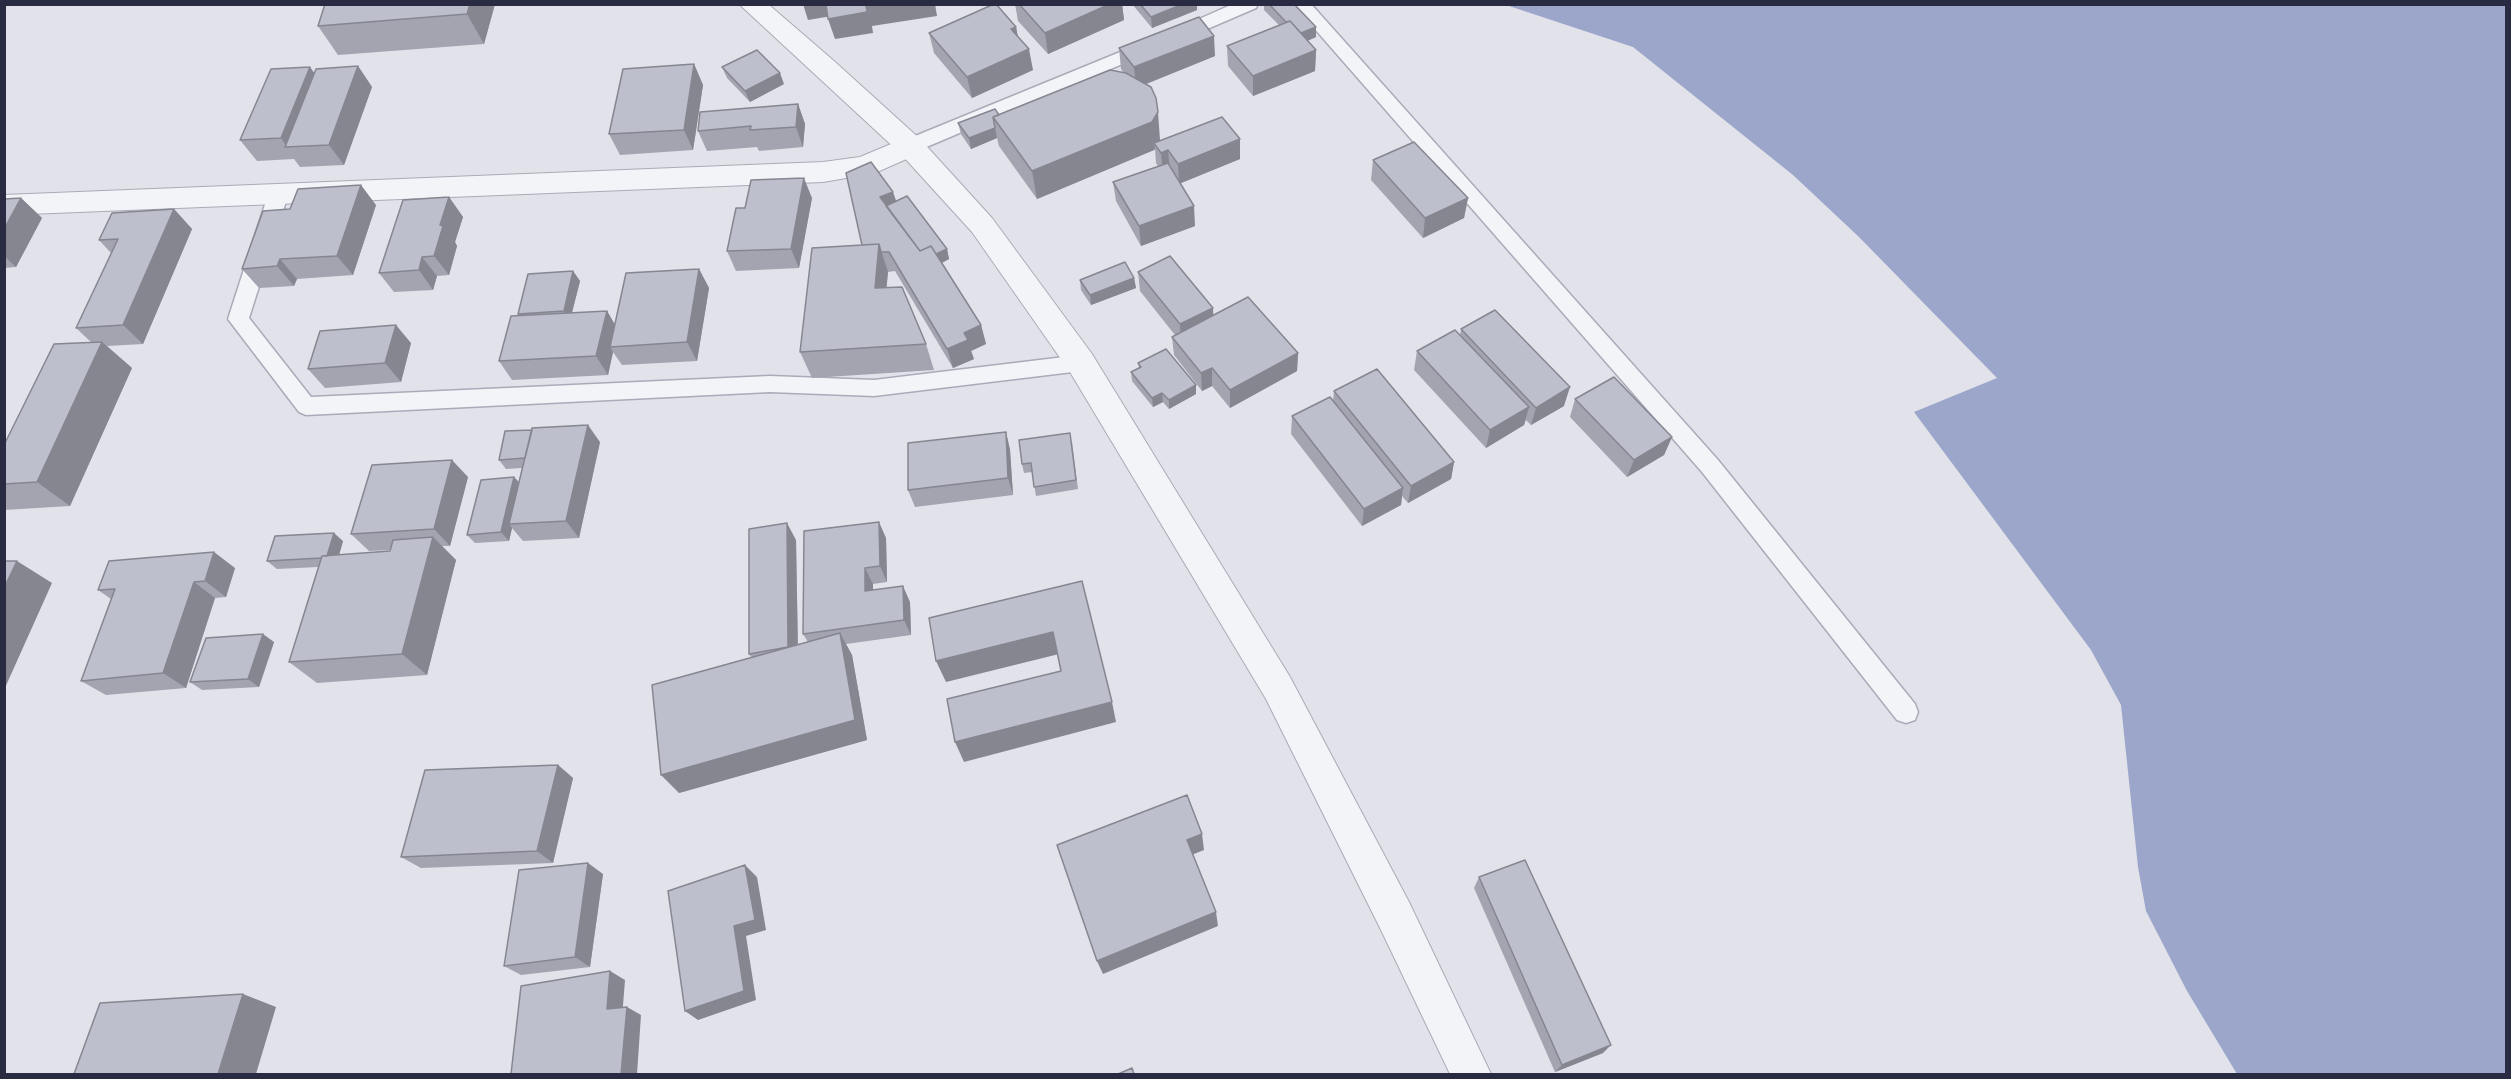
<!DOCTYPE html>
<html>
<head>
<meta charset="utf-8">
<style>
	body { margin:0 }
	#map { position:relative; width:2511px; height:1079px; overflow:hidden; background:#e1e2ea; font-family:"Open Sans",sans-serif }
	canvas { display:block }
	.frame { position:absolute; inset:0; border:6px solid #292b42; pointer-events:none }
</style>
</head>
<body>
<div id="map">
<canvas width="2511" height="1079"></canvas>
<div class="frame"></div>
</div>
<script>
const ctx = document.querySelector('canvas').getContext('2d');
ctx.lineJoin = 'round';
function fill(path, color) {
  ctx.fillStyle = color;
  ctx.fill(path, 'evenodd');
}
function shape(rows) {
  const path = new Path2D();
  for (const r of rows) {
    path.moveTo(r[0], r[1]);
    for (let i = 2; i < r.length; i += 2) path.lineTo(r[i], r[i + 1]);
  }
  return path;
}
function strokePath(path, color, width, dash) {
  ctx.strokeStyle = color;
  ctx.lineWidth = width;
  ctx.lineCap = dash ? 'butt' : 'round';
  ctx.setLineDash(dash || []);
  ctx.stroke(path);
}
const water = shape([
	[1506,5,2506,5,2506,1074,2237,1074,2187,991,2146,911,2138,867,2121,705,2091,650,1914,412,1997,378,1859,237,1793,175,1633,47]
]);
const service = shape([
	[1233,4,1258,4,1256,8,1184,39,1172,39,1169,35,1172,31,1233,4],
	[1293,4,1311,4,1718,460,1915,704,1918,712,1915,720,1906,723,1897,720,1702,472,1293,4],
	[1147,41,1156,47,1153,51,917,151,903,151,901,146,903,141,1147,41],
	[279,185,286,187,289,192,249,318,311,397,770,376,874,380,1081,355,1088,357,1091,363,1088,369,1081,371,874,396,770,392,306,415,299,412,228,319,269,192,272,187,279,185]
]);
const minor = shape([
	[910,136,920,139,924,146,920,153,875,173,823,182,4,215,4,195,823,162,860,157,910,136]
]);
const tertiary = shape([
	[739,4,768,4,834,61,920,139,992,218,1092,354,1290,677,1409,902,1491,1074,1450,1074,1381,930,1266,699,1070,372,972,232,900,153,739,4]
]);
const wall = shape([
	[325,4,495,4,484,44,338,55,318,26],
	[1015,4,1122,4,1124,20,1048,54,1018,21],
	[1132,4,1197,4,1197,10,1152,28],
	[1264,4,1294,4,1316,27,1316,37,1307,41,1316,50,1315,71,1253,96,1228,66,1227,46,1279,25,1264,10],
	[1016,27,1018,37,1033,70,972,98,934,53,929,33],
	[1119,48,1215,56,1146,84,1159,141,1240,159,1180,183,1195,226,1141,246,1116,201,1113,182,1158,166,1156,163,1155,149,1154,150,1037,199,999,146,997,138,971,149,961,134,958,123,999,115,1124,73,1121,69],
	[694,64,703,85,693,150,620,155,609,134],
	[358,66,372,87,344,165,300,167,294,159,257,161,240,140,314,73],
	[722,67,784,84,750,102,727,78],
	[798,104,805,124,803,147,759,151,757,147,707,151,698,131],
	[1373,160,1468,198,1464,218,1423,238,1371,180],
	[449,197,463,217,455,242,457,246,449,275,437,276,433,290,394,292,379,273],
	[21,198,42,218,16,267,4,268,4,199],
	[812,198,799,268,736,271,727,251,745,208],
	[896,201,947,249,949,259,942,263,981,325,986,344,971,351,974,359,953,368,895,271,888,272,886,288,926,344,934,370,812,378,800,352,862,245],
	[376,205,353,275,297,279,294,286,259,288,242,269],
	[174,209,192,229,143,344,107,346,132,368,70,506,4,510,4,445,92,343,76,328,111,253,99,240],
	[699,269,709,288,697,361,622,365,613,352,608,375,512,380,499,361,519,316,518,314,573,271,580,281,572,313,607,311,615,325],
	[1138,272,1213,315,1298,353,1297,371,1230,408,1212,386,1202,391,1174,355,1172,337,1175,335,1140,291],
	[1134,278,1136,288,1091,305,1081,290,1080,280],
	[1461,329,1564,406,1531,425,1526,420,1524,425,1486,448,1414,370,1417,351,1460,335],
	[411,343,401,382,325,388,308,369],
	[1138,363,1196,385,1196,394,1169,409,1163,402,1153,407,1132,381,1131,372,1139,368],
	[1334,391,1454,462,1451,479,1408,503,1402,496,1401,505,1362,526,1291,434,1292,416,1333,401],
	[1575,399,1672,437,1664,455,1627,477,1570,417],
	[1006,432,1010,450,1013,495,915,507,908,490],
	[600,442,579,538,523,541,512,528,509,541,475,543,467,535,514,477,519,482,522,468,506,469,499,460],
	[1072,442,1078,489,1036,496,1032,472,1024,473,1022,464],
	[468,477,450,546,442,546,456,560,427,675,317,683,289,662,318,567,277,569,267,561,343,541,339,555,390,551,390,550,369,551,351,534],
	[886,538,887,582,873,584,873,590,910,602,911,635,846,644,852,655,867,740,679,793,752,658,749,654,796,540,798,645,808,642,803,634],
	[235,568,226,597,215,598,186,688,106,695,81,681,111,599,98,590],
	[274,642,259,687,202,690,190,682],
	[558,765,573,778,553,863,421,868,401,857],
	[603,874,590,967,521,975,504,966],
	[1479,877,1603,1053,1555,1072,1474,888]
]);
const shadedWall = shape([
	[470,4,495,4,484,44,467,14],
	[803,4,828,4,832,16,808,20],
	[873,4,935,4,937,16,872,26,873,33,835,39,828,19,866,6],
	[1110,4,1122,4,1124,20,1048,54,1045,33],
	[1183,4,1197,4,1197,10,1152,28,1151,17],
	[1016,27,1020,48,1011,29],
	[1316,27,1316,37,1298,45,1298,34],
	[1214,36,1215,56,1136,88,1134,67],
	[1029,49,1033,70,972,98,967,77],
	[1316,50,1315,71,1253,96,1253,76],
	[694,64,703,85,693,150,684,130],
	[358,66,372,87,344,165,329,145],
	[310,67,325,88,287,147,281,138],
	[780,73,784,84,750,102,745,91],
	[798,104,805,124,803,147,796,127],
	[1158,112,1160,140,1157,146,1154,143,1155,149,1154,150,1037,199,1032,171],
	[995,128,997,138,971,149,969,138],
	[1240,139,1240,159,1179,184,1178,164],
	[1168,150,1170,170,1163,173,1161,153],
	[804,178,812,198,799,268,791,249],
	[361,185,376,205,353,275,337,256],
	[893,192,900,212,890,216,880,197],
	[449,197,463,217,455,242,457,246,449,275,434,256,440,225],
	[21,198,42,218,16,267,4,256,4,229],
	[1468,198,1464,218,1423,238,1425,218],
	[1194,206,1195,226,1141,246,1139,226],
	[174,209,192,229,143,344,123,325],
	[879,244,888,272,884,315,875,288],
	[947,249,949,259,926,271,923,261],
	[422,257,437,276,433,290,419,270],
	[280,259,297,279,294,286,277,266],
	[699,269,709,288,697,361,687,342],
	[573,271,580,281,570,320,564,311],
	[1134,278,1136,288,1091,305,1090,295],
	[1213,308,1214,327,1181,343,1180,324],
	[607,311,618,330,610,347,613,352,608,375,596,356],
	[396,325,411,343,401,382,385,363],
	[981,325,986,344,971,351,974,359,953,368,947,349,964,333],
	[102,342,132,368,70,506,37,482],
	[1298,353,1297,371,1230,408,1230,390],
	[1212,368,1212,386,1202,391,1201,373],
	[1196,385,1196,394,1169,409,1169,400],
	[1570,387,1564,406,1531,425,1536,408],
	[1162,393,1163,402,1153,407,1152,398],
	[1529,407,1524,425,1486,448,1490,430],
	[588,425,600,442,579,538,566,521],
	[1006,432,1010,450,1013,495,1008,478],
	[1672,437,1664,455,1627,477,1634,460],
	[452,460,468,477,450,546,434,529],
	[1454,462,1451,479,1408,503,1411,486],
	[514,477,522,486,509,524,512,528,509,541,501,532],
	[1403,488,1401,505,1362,526,1364,509],
	[879,522,886,538,887,582,880,566],
	[787,523,796,540,798,662,788,647],
	[334,533,343,541,336,566,326,557],
	[433,537,456,560,427,675,402,654],
	[214,552,235,568,226,597,205,581],
	[17,561,52,583,4,690,4,588],
	[865,568,873,584,873,607,865,591],
	[194,582,215,598,186,688,163,673],
	[903,586,910,602,911,635,904,620],
	[1053,632,1059,654,946,682,936,661],
	[840,633,852,655,867,740,679,793,661,775],
	[263,634,274,642,259,687,248,679],
	[1112,702,1116,722,964,762,955,742],
	[558,765,573,778,553,863,537,851],
	[1202,834,1204,850,1189,856,1187,840],
	[588,863,603,874,590,967,575,957],
	[745,865,757,877,766,930,746,936,756,1000,698,1020,685,1011,734,926],
	[1216,912,1218,926,1103,974,1097,961],
	[610,971,625,980,622,1018,607,1009],
	[243,994,276,1007,256,1074,218,1074],
	[627,1007,641,1015,637,1074,621,1074],
	[1611,1045,1603,1053,1555,1072,1562,1065]
]);
const building = shape([
	[325,4,470,4,467,14,318,26,325,4],
	[826,4,873,4,866,6,867,12,828,19,826,4],
	[994,4,996,4,1016,27,1011,29,1029,49,967,77,929,33,994,4],
	[1019,4,1110,4,1045,33,1019,4],
	[1140,4,1183,4,1151,17,1140,4],
	[1269,4,1294,4,1316,27,1301,33,1290,21,1286,22,1269,4],
	[1199,17,1214,36,1134,67,1119,48,1199,17],
	[1290,21,1316,50,1253,76,1227,46,1290,21],
	[757,50,780,73,745,91,722,67,757,50],
	[694,64,684,130,609,134,623,69,694,64],
	[358,66,329,145,285,147,316,69,358,66],
	[310,67,281,138,240,140,271,69,310,67],
	[1110,70,1126,73,1151,87,1156,98,1158,112,1152,122,1032,171,993,117,1110,70],
	[798,104,796,127,750,130,751,126,698,131,700,112,798,104],
	[995,109,999,115,993,117,995,128,969,138,958,123,995,109],
	[1222,117,1240,139,1178,164,1168,150,1161,153,1154,143,1222,117],
	[1414,142,1468,198,1425,218,1373,160,1414,142],
	[871,162,893,192,880,197,920,251,931,246,981,325,964,333,968,340,947,349,889,252,881,252,879,244,862,245,846,173,871,162],
	[1168,163,1194,206,1139,226,1113,182,1168,163],
	[804,178,791,249,727,251,736,208,745,208,751,180,804,178],
	[361,185,337,256,280,259,277,266,242,269,263,211,290,209,298,189,361,185],
	[907,196,947,249,936,254,931,246,920,251,886,206,907,196],
	[449,197,440,225,443,226,434,256,422,257,419,270,379,273,403,200,449,197],
	[21,198,4,229,4,199,21,198],
	[174,209,123,325,76,328,118,239,99,240,112,213,174,209],
	[879,244,875,288,902,287,926,344,800,352,812,248,879,244],
	[1170,256,1213,308,1180,324,1138,272,1170,256],
	[1125,262,1134,278,1090,295,1080,280,1125,262],
	[699,269,687,342,610,347,626,273,699,269],
	[573,271,564,311,518,314,528,274,573,271],
	[1248,297,1298,353,1230,390,1212,368,1201,373,1172,337,1248,297],
	[1495,310,1570,387,1536,408,1461,329,1495,310],
	[607,311,596,356,499,361,511,316,607,311],
	[396,325,385,363,308,369,320,331,396,325],
	[1455,330,1529,407,1490,430,1417,351,1455,330],
	[102,342,37,482,4,484,4,445,54,344,102,342],
	[1166,349,1196,385,1169,400,1162,393,1152,398,1131,372,1141,367,1138,363,1166,349],
	[1377,369,1454,462,1411,486,1334,391,1377,369],
	[1614,377,1672,437,1634,460,1575,399,1614,377],
	[1330,397,1403,488,1364,509,1292,416,1330,397],
	[588,425,566,521,509,524,532,428,588,425],
	[532,430,525,458,499,460,505,431,532,430],
	[1006,432,1008,478,908,490,908,443,1006,432],
	[1070,433,1076,480,1034,487,1031,463,1022,464,1019,440,1070,433],
	[452,460,434,529,351,534,372,465,452,460],
	[514,477,501,532,467,535,481,480,514,477],
	[879,522,880,566,865,568,865,591,903,586,904,620,803,634,804,531,879,522],
	[787,523,788,647,749,654,749,529,787,523],
	[334,533,327,556,322,556,321,558,267,561,275,536,334,533],
	[433,537,402,654,289,662,322,556,390,551,393,540,433,537],
	[214,552,205,581,194,582,163,673,81,681,115,589,98,590,109,561,214,552],
	[4,561,17,561,4,588,4,561],
	[1082,581,1112,702,955,742,947,699,1061,671,1053,632,936,661,929,618,1082,581],
	[840,633,855,720,661,775,652,685,840,633],
	[263,634,248,679,190,682,206,638,263,634],
	[558,765,537,851,401,857,425,770,558,765],
	[1187,795,1202,834,1187,840,1216,912,1097,961,1057,845,1187,795],
	[1525,860,1611,1045,1562,1065,1479,877,1525,860],
	[588,863,575,957,504,966,519,870,588,863],
	[745,865,755,920,734,926,744,991,685,1011,668,891,745,865],
	[610,971,607,1009,627,1007,621,1074,511,1074,521,986,610,971],
	[243,994,218,1074,74,1074,100,1003,243,994],
	[1132,1068,1134,1074,1118,1074,1132,1068]
]);
fill(water, '#9ba6ca');
strokePath(service, '#aaabb8', 3);
strokePath(minor, '#aaabb8', 2);
strokePath(tertiary, '#aaabb8', 2);
fill(service, '#f3f4f8');
fill(minor, '#f3f4f8');
fill(tertiary, '#f3f4f8');
fill(wall, '#a3a4b0');
fill(shadedWall, '#858690');
fill(building, '#bebfcd');
strokePath(building, '#858690', 1.5);
</script>
</body>
</html>
